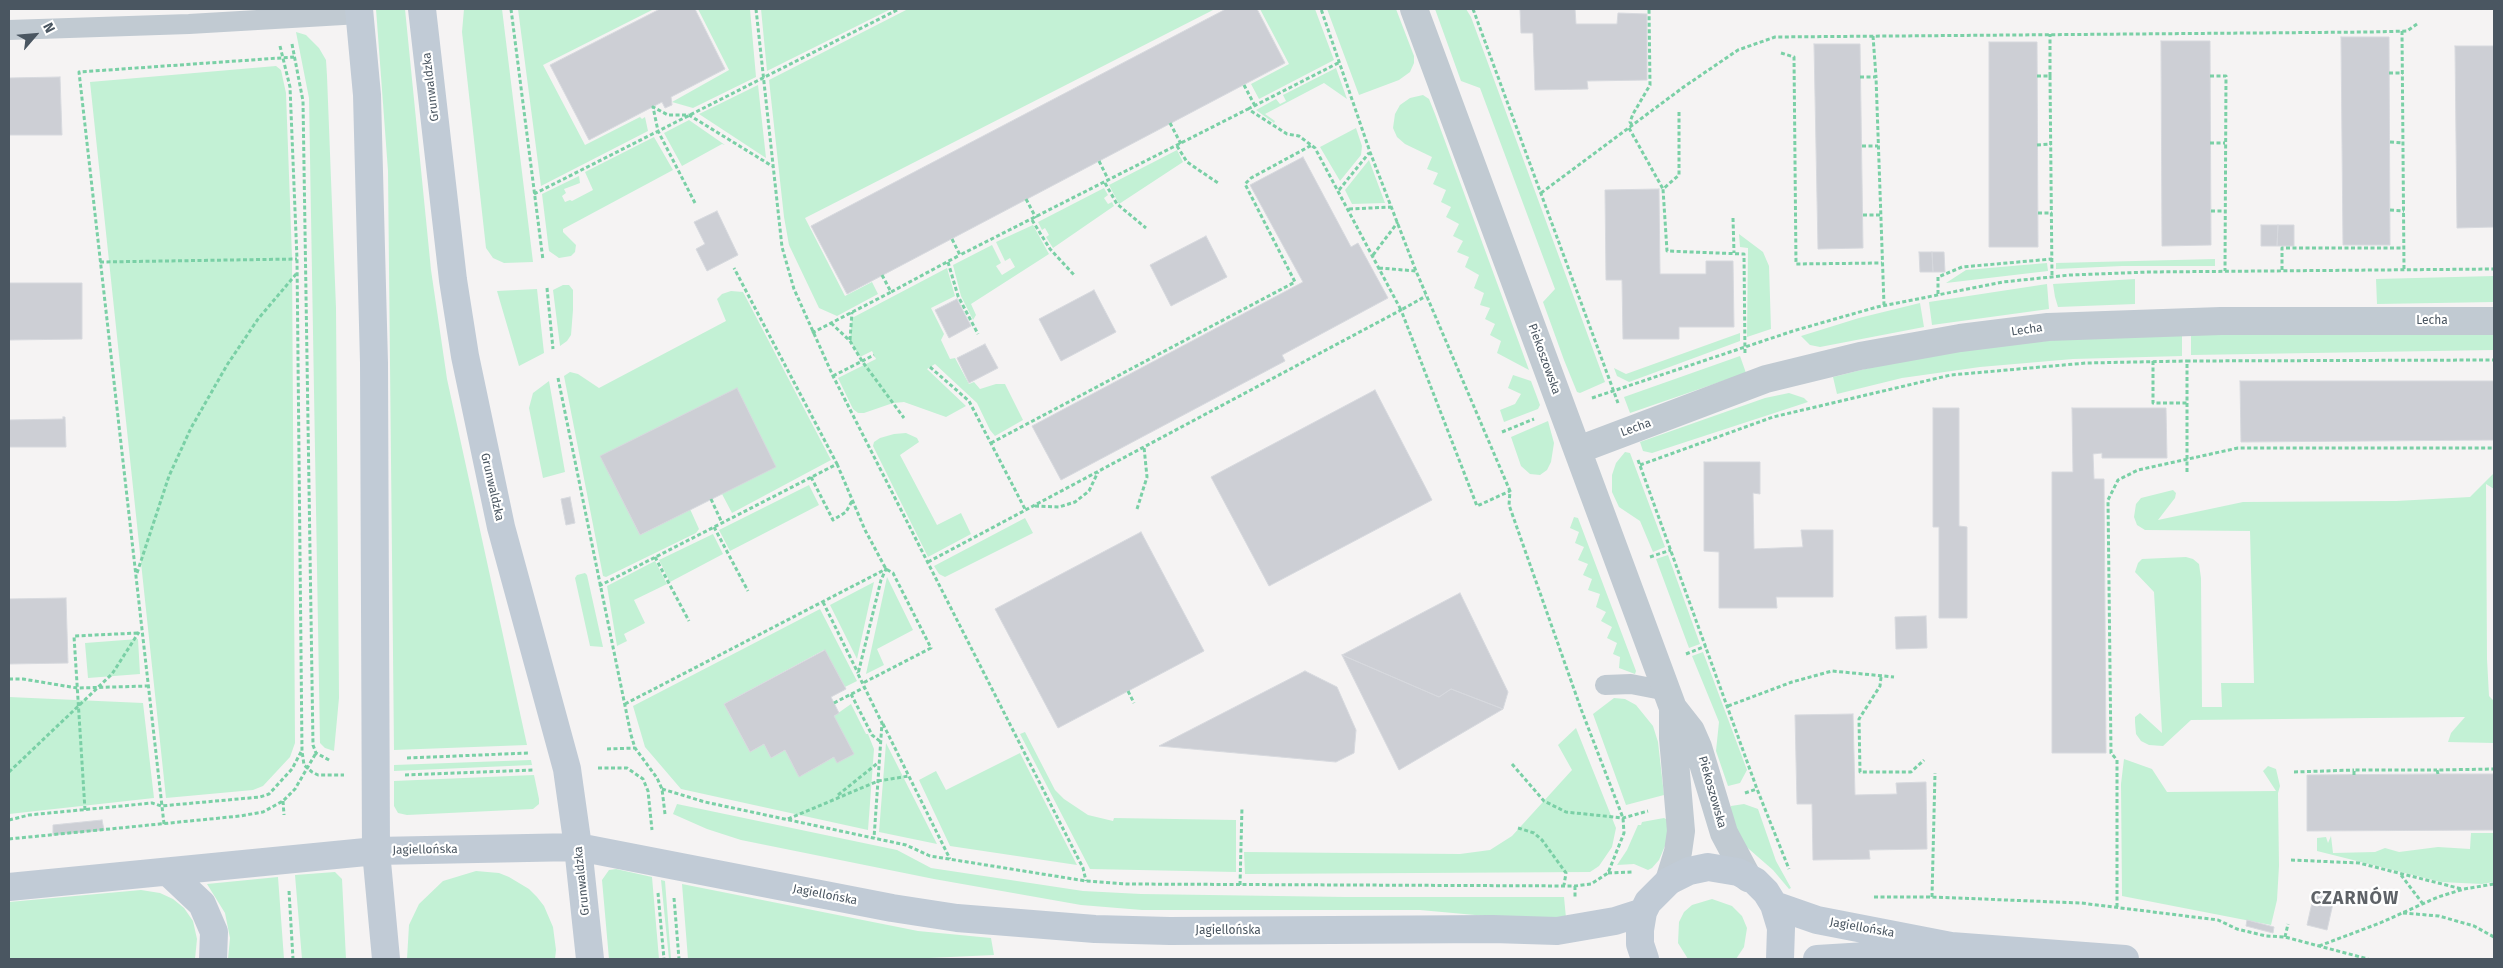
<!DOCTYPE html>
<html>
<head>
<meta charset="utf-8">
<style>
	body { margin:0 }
	#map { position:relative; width:2503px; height:968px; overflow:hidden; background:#f5f3f3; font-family:"Fira Sans",sans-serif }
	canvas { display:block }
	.frame { position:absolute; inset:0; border:10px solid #4a5661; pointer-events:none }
	.north { position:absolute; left:10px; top:10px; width:50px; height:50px; -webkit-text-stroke:4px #fff; paint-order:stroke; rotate:63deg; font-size:14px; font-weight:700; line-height:20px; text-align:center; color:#4a5661 }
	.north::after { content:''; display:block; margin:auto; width:18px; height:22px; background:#4a5661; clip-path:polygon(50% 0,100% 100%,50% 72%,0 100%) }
</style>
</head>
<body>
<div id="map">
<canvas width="2503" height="968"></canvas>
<div class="frame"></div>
<div class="north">N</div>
</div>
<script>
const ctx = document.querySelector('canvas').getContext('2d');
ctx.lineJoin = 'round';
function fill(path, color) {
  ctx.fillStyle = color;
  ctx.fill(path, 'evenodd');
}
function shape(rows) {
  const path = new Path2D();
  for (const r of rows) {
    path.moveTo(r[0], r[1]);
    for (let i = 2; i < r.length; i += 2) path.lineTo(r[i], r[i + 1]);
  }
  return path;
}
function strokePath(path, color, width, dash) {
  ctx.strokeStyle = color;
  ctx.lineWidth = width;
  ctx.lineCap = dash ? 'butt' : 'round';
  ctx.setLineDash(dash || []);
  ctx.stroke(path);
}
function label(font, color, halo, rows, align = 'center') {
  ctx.font = font + ' "Fira Sans",sans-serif';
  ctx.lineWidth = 4.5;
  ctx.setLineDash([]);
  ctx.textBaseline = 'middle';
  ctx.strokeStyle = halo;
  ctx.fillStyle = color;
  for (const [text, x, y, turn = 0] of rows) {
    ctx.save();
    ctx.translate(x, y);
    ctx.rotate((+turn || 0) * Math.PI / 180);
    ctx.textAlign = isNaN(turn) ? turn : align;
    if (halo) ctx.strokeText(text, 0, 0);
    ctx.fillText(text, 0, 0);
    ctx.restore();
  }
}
const green = shape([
	[376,9,405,9,431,270,447,379,527,745,394,750,388,171],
	[464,9,502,9,533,262,504,263,493,258,486,248,462,32],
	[518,9,654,9,543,65,585,145,640,117,642,119,645,117,648,131,541,186],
	[698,9,750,9,756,77,693,108,672,102,729,70],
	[761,9,891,9,767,71],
	[908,9,1215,9,805,218,845,296,872,282,878,294,837,316,819,308,789,245,784,217,769,80],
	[1260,9,1315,9,1334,60,1259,99,1251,84,1289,64],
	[1327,9,1396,9,1414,56,1414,63,1410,72,1399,80,1359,95],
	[1435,9,1466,9,1471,17,1605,382,1580,393,1577,392,1564,360,1543,302,1555,289,1480,88,1461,81],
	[296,32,306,35,319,48,326,60,327,76,336,308,339,698,334,751,325,748,320,743,309,98],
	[276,66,281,70,286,93,292,258,295,743,290,757,263,786,253,790,166,798,90,82],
	[1336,68,1347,99,1324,83,1265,114,1275,121,1274,123,1256,110,1276,99,1280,104,1286,101,1283,95],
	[758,85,766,158,699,114],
	[1423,95,1429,99,1435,114,1529,370,1497,353,1501,341,1490,335,1495,324,1485,319,1490,308,1480,305,1484,293,1474,288,1479,275,1465,267,1469,257,1457,252,1463,241,1453,236,1459,224,1446,217,1451,207,1441,202,1446,190,1433,184,1438,173,1427,169,1432,157,1405,144,1397,137,1393,128,1395,114,1400,105,1410,98],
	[689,120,725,145,722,144,682,166,664,133],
	[1356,128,1362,146,1361,155,1340,181,1320,147],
	[654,137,673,170,563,229,563,232,576,245,575,252,571,256,559,258,549,251,542,194,579,176,580,183,564,189,566,193,562,196,565,202,570,200,572,201,593,190,585,172],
	[1177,150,1183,162,1119,204,1109,185],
	[1369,160,1385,203,1352,204,1345,190],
	[1104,188,1108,195,1104,198,1108,204,1112,202,1114,206,1053,248,1046,237,1049,235,1045,228,1042,230,1038,222],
	[1033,225,1049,254,971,304,976,315,973,320,961,296,953,265,992,245,1001,263,996,266,1002,275,1015,267,1010,258,1005,261,996,242],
	[1739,234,1763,252,1769,266,1771,329,1747,337,1748,248,1740,247],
	[2215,259,2215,266,2122,266,2056,269,2056,263],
	[2047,263,2048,271,1946,283,1966,270],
	[947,268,955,296,931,308,944,334,941,340,950,359,955,358,969,384,974,382,980,389,996,384,1005,384,1023,420,995,436,990,430,977,403,935,364,927,369,966,406,946,417,904,402,893,403,864,413,858,413,853,409,838,378,876,359,872,351,860,357,850,341,852,318],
	[2494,276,2494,302,2377,304,2376,279],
	[2135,279,2135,304,2058,307,2055,297,2053,284],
	[2047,284,2049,309,1932,325,1929,302],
	[563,285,569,285,573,290,573,310,571,335,567,341,560,346,553,290],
	[537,289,544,353,519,366,497,291],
	[731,291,743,292,831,460,732,513,722,494,601,456,640,535,690,509,699,529,696,533,606,577,603,576,564,376,570,372,578,374,599,388,726,321,717,299,722,294],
	[1920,303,1924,327,1820,347,1810,345,1801,336,1859,318],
	[1740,333,1740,341,1629,382,1617,376,1614,368,1626,374],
	[2494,333,2494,350,2191,355,2191,335],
	[2182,335,2182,356,2073,359,1980,367,1902,378,1837,394,1833,377,1901,360,1967,349,2065,339],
	[1740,356,1746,373,1630,413,1624,397],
	[1513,375,1531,381,1540,405,1538,409,1504,422,1500,410,1515,404,1521,394,1508,388],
	[549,381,565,472,543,478,529,408,533,393],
	[1789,393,1804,398,1808,402,1652,453,1643,451,1640,442,1765,398],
	[1548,421,1554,443,1551,462,1547,470,1540,475,1530,474,1521,466,1511,437],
	[906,433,917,438,919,442,900,455,937,525,961,513,971,534,928,557,873,446,874,442,880,438,894,434],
	[1625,452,1630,453,1665,547,1653,552,1640,521,1619,507,1612,492,1612,475,1616,463],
	[2494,473,2494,489,2486,484,2487,659,2489,696,2494,701,2494,743,2448,742,2451,733,2465,717,2191,720,2163,746,2149,745,2141,741,2136,734,2135,722,2135,717,2140,713,2162,733,2154,592,2135,572,2138,563,2142,559,2186,557,2193,559,2199,564,2201,578,2202,707,2222,707,2221,683,2254,683,2250,531,2145,530,2137,525,2134,517,2136,504,2141,498,2173,490,2176,493,2175,498,2158,520,2243,502,2396,501,2470,497],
	[809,485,819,505,730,551,719,530],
	[1574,517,1578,518,1636,671,1635,674,1619,668,1620,657,1613,654,1617,643,1607,638,1612,627,1601,621,1606,612,1596,607,1600,594,1588,590,1592,579,1583,575,1588,564,1578,560,1584,547,1575,543,1579,532,1570,528],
	[1025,518,1033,533,945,577,939,574,934,566],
	[713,534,723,554,670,582,659,560],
	[1668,555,1700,644,1689,648,1656,559],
	[655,561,667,584,634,600,645,623,624,634,627,641,617,646,607,586],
	[585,573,587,575,603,647,590,646,575,578,577,575],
	[887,577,913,630,877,649,884,665,866,674],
	[874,582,857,659,830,605],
	[820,609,857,681,845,687,824,650,724,704,750,752,764,744,771,758,785,750,799,776,834,757,834,716,851,704,866,734,868,734,874,749,868,830,681,789,645,747,633,706],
	[138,639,140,674,88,678,85,643],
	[1703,652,1747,770,1740,783,1728,786,1716,751,1719,722,1692,656],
	[9,697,143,703,154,798,9,814],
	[1614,698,1625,699,1636,705,1653,726,1658,742,1664,795,1626,805,1593,714],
	[1576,728,1616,828,1612,847,1599,866,1590,872,1245,874,1244,852,1460,854,1490,850,1512,836,1572,770,1558,745],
	[1025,732,1055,790,1064,799,1088,815,1113,821,1114,818,1236,820,1236,872,1090,869,1020,734],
	[886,743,937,844,879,832],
	[1020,753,1077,865,950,846,919,780,936,771,946,790],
	[2124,759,2152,769,2167,792,2276,791,2263,771,2268,766,2276,769,2280,786,2278,793,2279,866,2277,900,2271,925,2122,896,2121,784],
	[531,760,532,765,394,771,394,765],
	[534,775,539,799,539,804,533,809,407,815,398,813,394,806,394,781],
	[677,804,897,850,931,868,1083,891,1141,894,1345,897,1564,897,1566,918,1530,920,1420,910,1142,910,1081,905,934,879,741,840,707,829,673,814],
	[1744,804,1758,809,1776,861,1791,888,1789,889,1773,870,1742,843,1728,813,1731,806],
	[1664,818,1668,820,1668,839,1659,860,1652,868,1648,870,1634,864,1617,865,1627,850,1638,825,1641,825,1642,822],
	[2471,833,2494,833,2494,882,2482,884,2441,882,2317,851,2317,838,2326,837,2328,843,2331,836,2333,853,2375,852,2385,848,2399,852,2438,847,2470,849],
	[616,869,652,877,659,959,609,959,602,880,609,870],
	[476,871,499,873,509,877,529,889,537,897,544,906,553,927,556,950,555,959,407,959,409,925,419,904,443,881],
	[335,872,342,879,346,959,302,959,295,875],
	[278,877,284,959,228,959,230,938,225,913,207,884],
	[661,880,665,881,671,959,669,959],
	[682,884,918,931,991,938,994,955,907,959,688,959],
	[141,890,160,893,173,899,184,908,193,921,197,939,195,959,9,959,9,902],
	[1712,899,1732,906,1742,916,1747,928,1744,947,1736,959,1688,959,1678,943,1679,922,1684,912,1692,905]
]);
const building = shape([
	[660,9,695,9,725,69,671,97,672,105,665,108,662,102,589,140,550,65,660,9],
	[1226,9,1257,9,1285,63,847,294,811,226,1226,9],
	[1520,9,1575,9,1576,24,1617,24,1618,13,1647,14,1647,80,1587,81,1588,89,1535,90,1533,33,1521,33,1520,9],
	[2341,37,2389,37,2390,245,2343,245,2341,37],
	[2161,41,2210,41,2211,245,2162,246,2161,41],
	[1989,42,2037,42,2038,247,1989,247,1989,42],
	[1814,44,1860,44,1863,248,1818,249,1814,44],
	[2455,46,2494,46,2494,227,2457,228,2455,46],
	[60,77,62,135,9,135,9,78,60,77],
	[1303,157,1351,247,1358,243,1388,298,1282,355,1285,361,1061,480,1032,426,1303,282,1250,185,1303,157],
	[1659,189,1660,274,1706,274,1706,261,1733,261,1734,327,1679,327,1679,339,1623,339,1622,280,1606,280,1605,190,1659,189],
	[717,211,738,255,707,271,696,249,705,244,694,222,717,211],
	[2261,225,2278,225,2277,246,2261,246,2261,225],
	[2278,225,2294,225,2294,246,2277,246,2278,225],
	[1206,236,1227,277,1171,306,1150,265,1206,236],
	[1919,252,1932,252,1933,272,1920,272,1919,252],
	[1932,252,1944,252,1945,272,1933,272,1932,252],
	[9,283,82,283,82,339,9,340,9,283],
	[1094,290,1116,332,1061,361,1039,319,1094,290],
	[957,299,971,326,949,338,935,310,957,299],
	[985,344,998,368,969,383,957,358,985,344],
	[2240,381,2494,381,2494,440,2241,442,2240,381],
	[737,388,776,467,640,535,600,456,737,388],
	[1375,390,1432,500,1269,586,1211,477,1375,390],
	[1933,408,1959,408,1959,526,1967,527,1967,618,1939,618,1939,527,1933,527,1933,408],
	[2072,408,2166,408,2167,458,2102,458,2102,453,2093,454,2094,479,2104,479,2106,753,2052,753,2052,472,2073,472,2072,408],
	[63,417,65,417,66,447,9,447,9,420,63,419,63,417],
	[1704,462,1760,462,1760,494,1753,493,1754,549,1803,547,1801,530,1833,530,1833,597,1776,597,1777,608,1719,608,1719,552,1704,551,1704,462],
	[570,497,575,523,566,525,561,499,570,497],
	[1141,532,1204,651,1058,728,995,609,1141,532],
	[1460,593,1508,692,1503,709,1451,689,1439,697,1342,655,1460,593],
	[66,598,68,663,9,664,9,599,66,598],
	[1926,616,1927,648,1896,649,1895,617,1926,616],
	[825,650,846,689,831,697,839,713,834,716,854,754,837,763,834,757,799,777,785,750,771,758,764,744,750,752,724,704,825,650],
	[1342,655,1439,697,1451,689,1503,709,1399,770,1342,655],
	[1305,671,1337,687,1356,730,1354,753,1336,762,1159,746,1305,671],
	[1853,714,1855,795,1897,794,1896,783,1926,782,1927,849,1869,850,1870,859,1813,860,1812,804,1797,804,1795,715,1853,714],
	[2438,774,2494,774,2494,830,2307,831,2307,775,2438,774],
	[102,820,104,830,53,835,53,825,102,820],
	[2314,894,2334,899,2327,930,2307,925,2314,894],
	[2247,920,2274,927,2273,933,2246,926,2247,920]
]);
const path = shape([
	[511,9,543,260],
	[756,9,782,247,794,289,833,376,1083,868,1086,881],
	[1473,9,1618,403],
	[2402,31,2404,269],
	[1873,36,1876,77],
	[292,44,303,101,313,745,316,753,331,761],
	[280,46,290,87,297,259,302,751,304,765,312,772,318,775,344,775],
	[1781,53,1794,57,1796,264,1882,263],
	[2389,73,2403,73],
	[2037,76,2050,76,2052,277],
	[2050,76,2050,34],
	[2210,76,2226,76,2225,271],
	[1860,77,1876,77,1884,305],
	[1244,85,1255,106],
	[1248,109,1340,62],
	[1679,112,1679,175,1663,189,1667,251,1744,254,1745,355],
	[1170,123,1181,144],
	[1632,125,1630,122,1633,114,1650,85,1649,9],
	[1629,128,1663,189],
	[2390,142,2404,143],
	[2210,143,2225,143],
	[2037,145,2051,144],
	[1177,146,1187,162,1218,183],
	[1862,146,1878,146],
	[1099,161,1109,181],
	[1105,183,1117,204,1146,228],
	[1339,190,1369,153],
	[1541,193,1685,86,1738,50,1775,37,2371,32,2407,31,2417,24],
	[534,194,899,9],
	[1026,199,1036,218],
	[695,203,658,131,653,107,668,115,689,115,772,166],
	[1349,209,1391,207],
	[2390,210,2404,211],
	[2211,211,2225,211],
	[2038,213,2052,213],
	[1863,215,1880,215],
	[1733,218,1734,253],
	[1032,220,1050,249,1075,276],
	[952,239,960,255,1248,109,1287,134,1299,136,1315,148,1401,310,1426,296],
	[1373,255,1398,222],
	[100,262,297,259],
	[948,262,958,296,978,334],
	[1379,268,1416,271],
	[2282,270,2282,248,2404,248],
	[882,275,891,292,960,255],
	[547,288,553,349],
	[1938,294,1938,277,1962,267,2052,259],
	[831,323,850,341,862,361,904,418],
	[812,333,891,292],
	[850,340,852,312],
	[2153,361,2153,403,2187,403],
	[930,367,969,401,1026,511],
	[833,376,874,355],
	[558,378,631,735,635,748,657,778,662,789,665,814],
	[1592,398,1793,331,1877,307,2003,282,2070,275,2148,272,2494,269],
	[1502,432,1534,419],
	[991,443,1295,282,1245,184,1251,178,1312,145],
	[1638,460,1757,789,1789,869],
	[837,464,865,530,886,569,893,573,931,648,863,683],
	[1640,465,1773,417,1951,375,2086,363,2187,361],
	[2187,472,2187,361,2494,360],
	[811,477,833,520,846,512,852,501],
	[711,499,722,523],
	[1035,506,1059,507,1075,502,1089,491,1098,472],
	[1137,509,1147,477,1144,447],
	[714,527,748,591],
	[655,557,689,621],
	[1650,557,1671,550],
	[928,562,1401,310,1477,506,1510,491],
	[137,573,169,476,191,428,227,365,258,319,297,273],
	[599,586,837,464,734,268],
	[823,602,858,673],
	[1686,654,1706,646],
	[1881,677,1880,686,1859,719,1860,772,1911,772,1924,760],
	[9,679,23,679,77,688,149,686],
	[1128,691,1134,703],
	[851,694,872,735,881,742],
	[834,703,865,687],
	[625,704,886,569,881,580,858,674,882,723,874,838],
	[1728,706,1792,682,1832,671,1894,677],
	[883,724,950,859],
	[607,749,635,748],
	[407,758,529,753],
	[1512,764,1544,801,1566,812,1623,818,1648,811],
	[598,768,627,768,643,779,648,791,652,830],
	[9,772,112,674,139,632],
	[2294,772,2354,770],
	[2438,774,2437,770,2494,769],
	[405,775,534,770],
	[2354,775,2354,770,2437,770],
	[662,789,705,802,906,845,930,856,1086,881,1127,884,1575,886,1591,884,1608,873,1624,833,1623,818,1581,709,1509,505,1510,491,1416,271,1370,152,1321,9],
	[1745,793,1757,789],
	[838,795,879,762],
	[283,801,284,815],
	[85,810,74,636,138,633],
	[788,819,878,781,909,776],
	[9,820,29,815,152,803,161,806,260,797,269,794,292,769,301,752],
	[164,824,79,72,294,57],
	[1518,828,1534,833,1542,840,1566,873,1564,885],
	[9,839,240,816,263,812,283,801,295,789,316,753],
	[2291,860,2359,863,2462,889],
	[1608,873,1632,872],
	[2401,875,2423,904],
	[1240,885,1242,807],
	[1575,886,1575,897],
	[289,891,293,959],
	[658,893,664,959],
	[1874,897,1932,897,2081,903,2218,920,2237,929,2266,936,2285,937,2368,959],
	[1932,897,1935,773],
	[674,898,679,959],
	[2117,907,2117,760,2111,753,2108,500,2118,480,2138,470,2238,448,2494,448],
	[2403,913,2439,916,2474,926,2494,937],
	[2285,937,2288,924],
	[2319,946,2380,923,2438,897,2464,889,2494,884]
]);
const lane = shape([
	[9,30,189,24,360,14],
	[1605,685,1631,684,1667,691]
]);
const street = shape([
	[1414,9,1673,708,1691,731,1698,747,1724,833,1748,878],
	[1578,450,1766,379,1860,356,1960,338,2048,327,2221,321,2494,321],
	[1669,881,1678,852,1681,831,1673,738,1673,708]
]);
const secondary = shape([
	[359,9,367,95,374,363,376,851,386,959],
	[422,9,453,280,465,356,501,527,567,769,578,847,590,959],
	[168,872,202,904,214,932,213,959],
	[9,887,376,851,578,847,892,908,957,918,1095,929,1170,931,1493,929,1557,931,1615,921,1643,912],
	[1774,905,1817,920,1951,946,2125,959],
	[1645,959,1640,944,1640,930,1643,912,1648,902,1669,881,1689,871,1708,867,1738,872,1755,881,1766,892,1774,905,1781,928,1780,959],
	[1817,959,1883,955,1932,949]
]);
const streetNames = [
	["Grunwaldzka",431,87,-97],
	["Lecha",2432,321],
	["Lecha",2027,330,-8],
	["Piekoszowska",1544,359,70],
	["Lecha",1636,428,-20],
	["Grunwaldzka",492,487,77],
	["Piekoszowska",1712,792,74],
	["Jagiellońska",425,850,-1],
	["Grunwaldzka",582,881,-96],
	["Jagiellońska",825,895,11],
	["Jagiellońska",1862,928,10],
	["Jagiellońska",1228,931]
];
const districtNames = [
	["CZARNÓW",2355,899]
];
fill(green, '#c3f1d5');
fill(building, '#cdcfd5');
strokePath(building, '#d7d9de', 1);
strokePath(path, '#7ad0a6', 3, [4, 2.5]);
strokePath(lane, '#c1cad2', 20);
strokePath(street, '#c1cad2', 28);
strokePath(secondary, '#c1cbd6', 28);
label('12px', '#4a5661', '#fff', streetNames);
ctx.letterSpacing = '1px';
label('bold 18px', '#5f6368', '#fff', districtNames);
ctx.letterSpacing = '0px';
</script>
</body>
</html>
